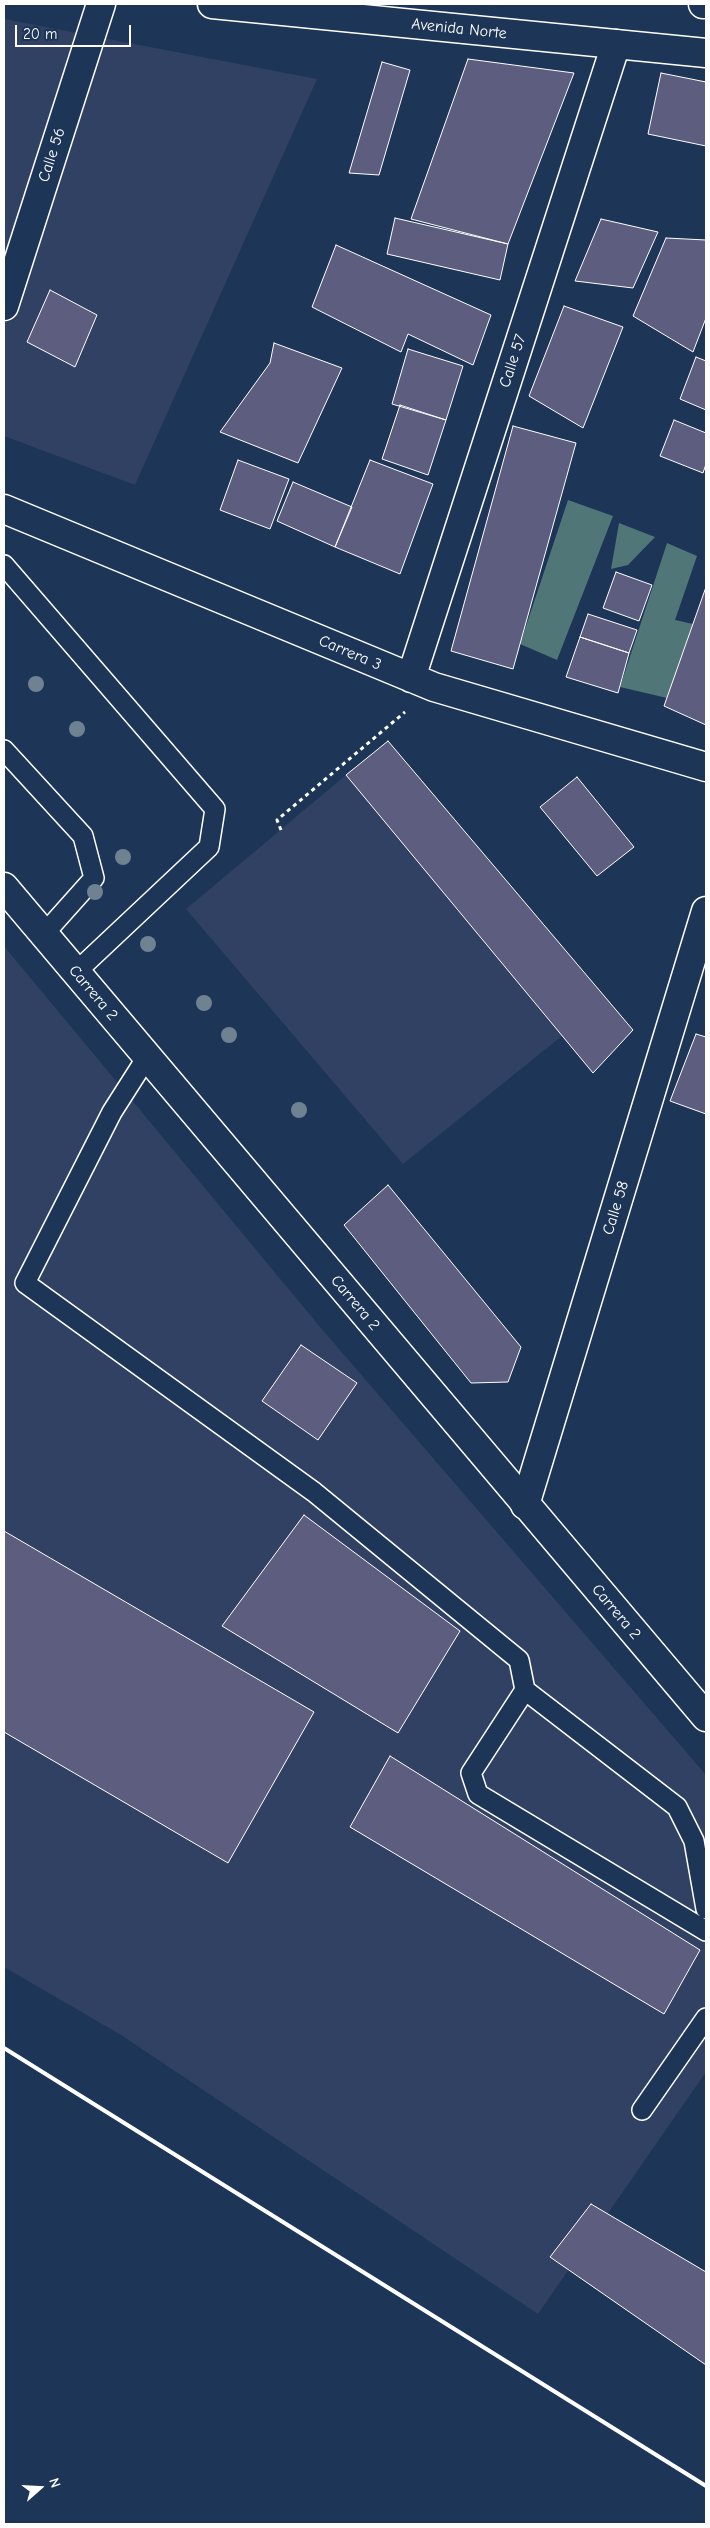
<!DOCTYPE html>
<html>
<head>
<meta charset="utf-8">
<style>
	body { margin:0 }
	#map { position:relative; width:710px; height:2528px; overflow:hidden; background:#1d3557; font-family:"Comic Neue",sans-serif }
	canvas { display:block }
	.frame { position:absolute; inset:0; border:5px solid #fff; pointer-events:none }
	.north { position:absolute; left:15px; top:2463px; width:50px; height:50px; -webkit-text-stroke:4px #1d3557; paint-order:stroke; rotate:71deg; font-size:14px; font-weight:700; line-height:20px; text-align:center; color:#fff }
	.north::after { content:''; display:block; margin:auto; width:18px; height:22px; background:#fff; clip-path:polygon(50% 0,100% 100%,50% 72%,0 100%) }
	.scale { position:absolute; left:15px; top:25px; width:116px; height:22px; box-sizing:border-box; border:2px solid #fff; border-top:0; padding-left:6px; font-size:15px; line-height:18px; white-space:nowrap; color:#fff; -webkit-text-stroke:4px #1d3557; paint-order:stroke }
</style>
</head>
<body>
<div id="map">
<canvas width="710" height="2528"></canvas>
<div class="frame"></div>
<div class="north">N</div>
<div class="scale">20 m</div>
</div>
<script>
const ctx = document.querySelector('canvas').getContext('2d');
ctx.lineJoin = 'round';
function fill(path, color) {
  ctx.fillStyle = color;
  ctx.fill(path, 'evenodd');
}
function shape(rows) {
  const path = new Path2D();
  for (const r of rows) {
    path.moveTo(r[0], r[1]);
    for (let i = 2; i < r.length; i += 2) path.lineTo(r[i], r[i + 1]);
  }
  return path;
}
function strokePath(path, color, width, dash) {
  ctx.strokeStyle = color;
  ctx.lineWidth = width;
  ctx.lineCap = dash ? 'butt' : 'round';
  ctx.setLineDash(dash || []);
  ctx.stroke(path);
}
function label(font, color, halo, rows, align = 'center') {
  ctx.font = font + ' "Comic Neue",sans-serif';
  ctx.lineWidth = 4;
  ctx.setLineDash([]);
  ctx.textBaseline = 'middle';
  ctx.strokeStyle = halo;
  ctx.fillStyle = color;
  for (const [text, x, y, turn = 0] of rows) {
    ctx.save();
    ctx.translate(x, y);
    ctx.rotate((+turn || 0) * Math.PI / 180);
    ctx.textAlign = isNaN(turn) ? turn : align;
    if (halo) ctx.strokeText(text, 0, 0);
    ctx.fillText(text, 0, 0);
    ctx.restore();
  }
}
const built = shape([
	[4,19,317,79,135,485,4,436],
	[346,775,562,1036,403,1164,186,909],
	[4,946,321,1328,706,1775,706,2072,538,2314,121,2035,4,1967]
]);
const green = shape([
	[568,500,613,516,557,660,520,644],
	[619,523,655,537,628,565,611,569],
	[667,543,697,556,675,620,693,624,667,698,620,687]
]);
const building = shape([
	[468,59,574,73,508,244,411,219,468,59],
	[382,62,410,70,379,175,349,173,382,62],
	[661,73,706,82,706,146,648,134,661,73],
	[395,218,508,244,500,280,387,254,395,218],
	[601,219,658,232,633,288,575,281,601,219],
	[666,238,706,240,706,318,693,352,633,316,666,238],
	[336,245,491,315,473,365,408,334,401,352,312,307,336,245],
	[50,290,97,315,75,367,27,342,50,290],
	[564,306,623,327,583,428,529,396,564,306],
	[274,343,342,368,298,463,220,432,270,363,274,343],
	[408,349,463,366,446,420,392,404,408,349],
	[696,357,706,361,706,410,680,399,696,357],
	[400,405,446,420,428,475,382,459,400,405],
	[674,420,706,433,706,464,703,473,660,456,674,420],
	[513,426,576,443,513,669,451,651,513,426],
	[238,460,289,479,270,529,220,510,238,460],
	[370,460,433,484,400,574,335,547,370,460],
	[293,482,352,507,335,547,277,521,293,482],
	[616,572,652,585,639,621,603,608,616,572],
	[706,587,706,725,664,706,706,587],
	[588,614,637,630,629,653,580,637,588,614],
	[580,637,629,653,618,693,566,677,580,637],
	[388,741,633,1030,593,1073,346,775,388,741],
	[577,777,634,847,597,876,540,807,577,777],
	[696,1034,706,1037,706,1114,670,1101,696,1034],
	[388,1185,521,1347,508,1382,471,1383,344,1225,388,1185],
	[301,1345,357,1383,318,1440,262,1401,301,1345],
	[304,1515,460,1631,398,1733,222,1626,304,1515],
	[4,1531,314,1712,228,1863,4,1732,4,1531],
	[390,1756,700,1950,664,2014,350,1827,390,1756],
	[591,2204,706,2272,706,2365,550,2257,591,2204]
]);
const path = shape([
	[281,830,277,820,405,712]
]);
const service = shape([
	[4,565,215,809,209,847,76,972],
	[4,750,83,836,94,878,44,934],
	[147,1057,112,1112,25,1283,314,1492,519,1660,525,1690,471,1773,478,1794,706,1931],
	[525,1690,677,1807,694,1841,706,1909],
	[642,2110,706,2018]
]);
const minor = shape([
	[4,306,101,4],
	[4,509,434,687,706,767],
	[411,678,616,44],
	[525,1505,706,911]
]);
const tertiary = shape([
	[4,887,706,1717]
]);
const primary = shape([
	[212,4,706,53],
	[703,4,706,4]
]);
const rail = shape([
	[4,2048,706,2486]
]);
const trees = [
	[36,684],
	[77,729],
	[123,857],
	[95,892],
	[148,944],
	[204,1003],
	[229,1035],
	[299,1110]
];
const streetNames = [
	["Avenida Norte",459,29,6],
	["Calle 56",52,155,-72],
	["Calle 57",513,361,-72],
	["Carrera 3",350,653,23],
	["Carrera 2",93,993,50],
	["Calle 58",616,1208,-73],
	["Carrera 2",355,1303,50],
	["Carrera 2",616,1612,50]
];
fill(built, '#304163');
fill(green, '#507678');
fill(building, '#5d5d80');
strokePath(building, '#fff', 1);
strokePath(service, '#fff', 22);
strokePath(minor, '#fff', 31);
strokePath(tertiary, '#fff', 31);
strokePath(primary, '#fff', 31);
strokePath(path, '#fff', 3, [4, 4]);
strokePath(service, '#1d3557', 19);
strokePath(minor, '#1d3557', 28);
strokePath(tertiary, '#1d3557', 28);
strokePath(primary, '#1d3557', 28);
strokePath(rail, '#fff', 4);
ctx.fillStyle = '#6e8292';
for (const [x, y] of trees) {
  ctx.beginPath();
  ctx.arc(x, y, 8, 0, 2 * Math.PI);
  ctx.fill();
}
label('16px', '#fff', '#1d3557', streetNames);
</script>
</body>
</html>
